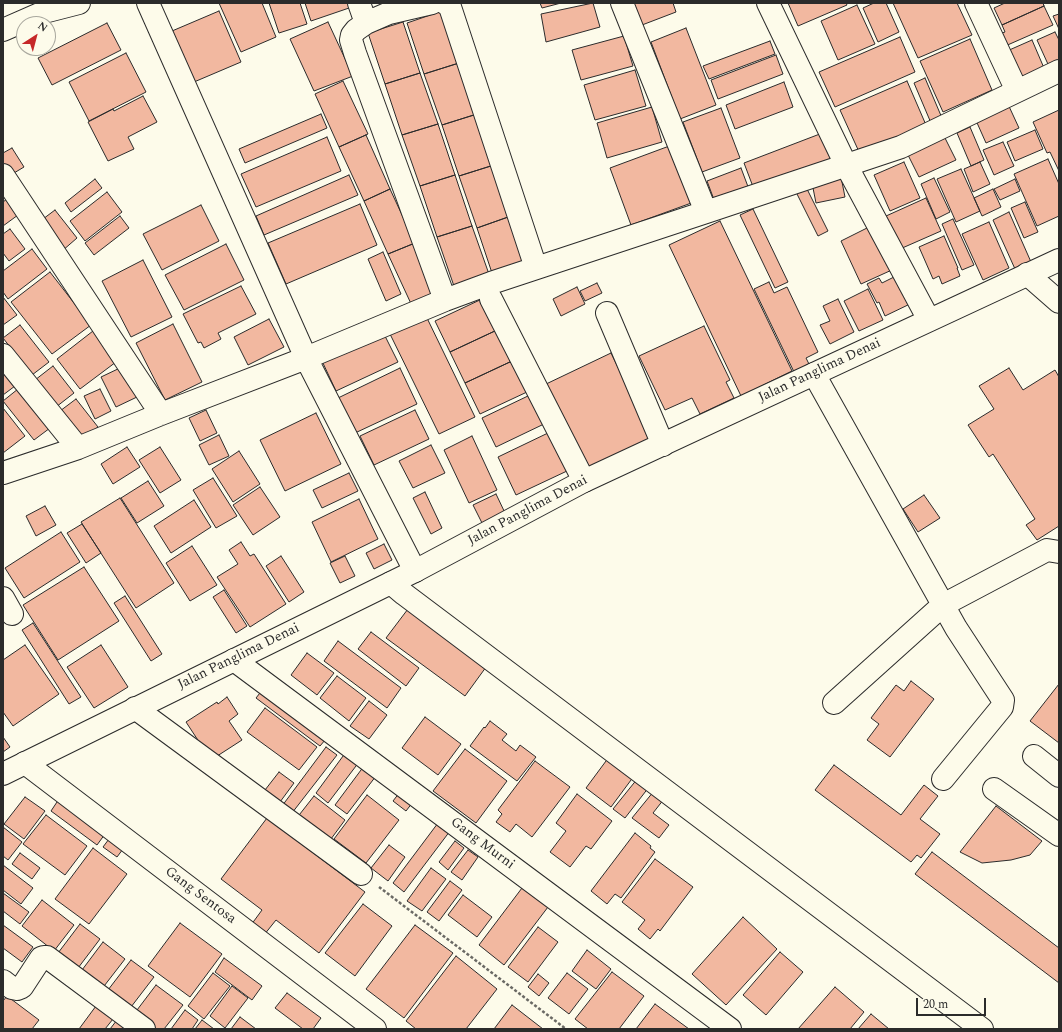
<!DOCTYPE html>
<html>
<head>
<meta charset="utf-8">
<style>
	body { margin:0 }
	#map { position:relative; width:1062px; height:1032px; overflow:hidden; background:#fdfbea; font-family:Spectral,serif }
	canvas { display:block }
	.frame { position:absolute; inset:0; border:4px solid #2b2b2b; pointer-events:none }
	.north { position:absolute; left:16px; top:16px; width:40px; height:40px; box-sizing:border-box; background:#fdfbea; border:1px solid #a9a89e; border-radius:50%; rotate:36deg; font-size:11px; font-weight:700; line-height:16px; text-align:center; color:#2b2b2b }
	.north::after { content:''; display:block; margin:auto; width:14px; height:18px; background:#c62828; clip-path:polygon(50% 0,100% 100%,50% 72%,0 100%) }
	.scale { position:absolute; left:916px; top:998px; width:70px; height:18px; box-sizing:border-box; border:2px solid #2b2b2b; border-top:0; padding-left:5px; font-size:12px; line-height:14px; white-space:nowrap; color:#2b2b2b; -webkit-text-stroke:3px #fdfbea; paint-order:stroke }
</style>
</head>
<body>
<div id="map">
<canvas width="1062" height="1032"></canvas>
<div class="frame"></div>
<div class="north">N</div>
<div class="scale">20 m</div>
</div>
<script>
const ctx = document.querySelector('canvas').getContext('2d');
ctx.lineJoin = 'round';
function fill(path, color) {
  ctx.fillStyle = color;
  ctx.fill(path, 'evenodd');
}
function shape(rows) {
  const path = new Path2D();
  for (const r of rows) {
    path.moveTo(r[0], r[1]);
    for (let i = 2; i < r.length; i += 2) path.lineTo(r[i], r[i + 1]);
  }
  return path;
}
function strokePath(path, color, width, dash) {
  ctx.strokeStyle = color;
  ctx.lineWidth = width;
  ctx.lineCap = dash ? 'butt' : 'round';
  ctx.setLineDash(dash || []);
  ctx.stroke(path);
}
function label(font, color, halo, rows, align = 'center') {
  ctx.font = font + ' Spectral,serif';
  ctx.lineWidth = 3;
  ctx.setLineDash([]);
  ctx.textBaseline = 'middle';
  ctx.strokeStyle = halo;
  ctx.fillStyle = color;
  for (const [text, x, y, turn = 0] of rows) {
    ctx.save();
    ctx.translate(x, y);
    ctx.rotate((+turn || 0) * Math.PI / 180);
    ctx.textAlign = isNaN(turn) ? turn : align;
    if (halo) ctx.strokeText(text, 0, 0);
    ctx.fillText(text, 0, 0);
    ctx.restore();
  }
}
const building = shape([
	[219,3,262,3,276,37,241,52,219,3],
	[269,3,300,3,307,24,279,33,269,3],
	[305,3,351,3,352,7,311,21,305,3],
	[540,3,561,3,542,8,540,3],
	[593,3,600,27,546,42,541,14,593,3],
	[634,3,673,3,676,12,642,25,634,3],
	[788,3,846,3,847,5,798,26,788,3],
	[874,3,886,3,899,32,878,42,863,8,874,3],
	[893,3,957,3,972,35,918,58,893,3],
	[1005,3,1043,3,1044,6,1002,25,994,8,1005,3],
	[857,5,875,44,838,60,821,21,857,5],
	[1044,6,1053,25,1003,47,997,35,1005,32,1002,25,1044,6],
	[219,11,241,62,194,82,172,31,219,11],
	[442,11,459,63,424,74,407,23,442,11],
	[1059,14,1059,29,1053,16,1059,14],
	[328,22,353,76,314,91,290,39,328,22],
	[403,22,420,73,385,84,368,33,403,22],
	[107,23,121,50,52,85,38,58,107,23],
	[686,28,716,105,680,119,651,42,686,28],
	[1055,32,1059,40,1059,70,1052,73,1037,40,1055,32],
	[624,36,633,66,581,80,572,50,624,36],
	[900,37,915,72,835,107,819,72,900,37],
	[970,39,992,90,943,112,920,61,970,39],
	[1032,40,1047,75,1023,85,1007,51,1032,40],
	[770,41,775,54,709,79,703,66,770,41],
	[126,53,146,92,89,121,69,82,126,53],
	[776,55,783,74,718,99,711,80,776,55],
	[459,63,477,114,442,125,424,74,459,63],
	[635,70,646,106,595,120,584,85,635,70],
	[420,73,438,124,402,135,385,84,420,73],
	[925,78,942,118,931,123,914,83,925,78],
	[343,81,368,134,339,147,315,94,343,81],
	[907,81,926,125,860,154,840,110,907,81],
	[784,82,793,107,735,129,726,105,784,82],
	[143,96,157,122,128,137,134,149,108,161,88,122,113,109,114,111,143,96],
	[1007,102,1019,128,986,143,974,116,1007,102],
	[652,107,662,142,607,158,597,123,652,107],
	[721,108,740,158,702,172,683,122,721,108],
	[1059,110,1059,171,1050,152,1047,153,1033,122,1059,110],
	[321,114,327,128,245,163,239,149,321,114],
	[477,114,494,165,459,176,442,125,477,114],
	[438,124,455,175,420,186,402,135,438,124],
	[970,127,984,160,971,166,957,133,970,127],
	[1035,130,1043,149,1015,161,1007,142,1035,130],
	[825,132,837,161,755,192,744,163,825,132],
	[366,135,390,189,364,201,339,147,366,135],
	[327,137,341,171,256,207,241,174,327,137],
	[945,138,956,160,919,177,908,155,945,138],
	[1003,142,1014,166,994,175,983,150,1003,142],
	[672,145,694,202,631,225,610,168,672,145],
	[12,148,24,167,9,176,3,166,3,153,12,148],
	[1048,159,1059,184,1059,216,1037,226,1014,174,1048,159],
	[904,162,920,198,890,211,874,175,904,162],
	[980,162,990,184,973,192,964,169,980,162],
	[494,165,511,216,477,228,459,176,494,165],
	[741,168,750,192,716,205,707,181,741,168],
	[961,169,980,211,956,222,937,179,961,169],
	[349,175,358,195,264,235,256,216,349,175],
	[455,175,472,226,437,237,420,186,455,175],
	[841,177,845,197,816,203,812,183,841,177],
	[934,178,950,212,936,219,921,184,934,178],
	[95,179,102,188,71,212,65,203,95,179],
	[1015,179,1020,191,1000,200,994,189,1015,179],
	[805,185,828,231,818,236,795,190,805,185],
	[390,189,415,243,388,254,364,201,390,189],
	[993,189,1001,207,982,216,974,198,993,189],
	[107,192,122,212,85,241,70,221,107,192],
	[926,198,941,231,900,249,886,216,926,198],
	[7,199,18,215,3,226,3,202,7,199],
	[1025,202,1038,232,1024,238,1011,208,1025,202],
	[360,204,377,245,286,284,268,243,360,204],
	[201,205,219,241,162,270,143,234,201,205],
	[753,209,788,282,775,288,740,215,753,209],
	[55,210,77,238,62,251,39,222,55,210],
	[1009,212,1031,262,1015,269,993,220,1009,212],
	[120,216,129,228,94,255,85,243,120,216],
	[511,216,529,267,494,279,477,228,511,216],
	[953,219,974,265,962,270,942,224,953,219],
	[720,221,792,371,741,396,669,245,720,221],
	[989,222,1009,268,983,280,962,234,989,222],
	[873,225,894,269,861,284,841,241,873,225],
	[472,226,490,277,455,289,437,237,472,226],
	[10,229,25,249,9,261,3,253,3,234,10,229],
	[944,236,958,268,957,268,960,276,942,284,939,276,933,279,919,247,944,236],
	[415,243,439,296,413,308,388,254,415,243],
	[226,244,244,280,184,310,165,275,226,244],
	[32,249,47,269,8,299,3,292,3,271,32,249],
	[383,252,401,294,386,301,368,259,383,252],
	[143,260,172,317,131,337,102,281,143,260],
	[50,272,91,325,52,354,11,302,50,272],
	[898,275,912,303,885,316,879,302,877,303,867,284,879,278,882,283,898,275],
	[769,282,774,293,787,287,818,352,806,358,811,368,796,376,754,289,769,282],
	[597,283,602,293,585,301,580,291,597,283],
	[241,286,256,314,218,333,221,339,204,348,201,342,198,343,183,314,241,286],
	[577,287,585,304,561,316,553,299,577,287],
	[868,289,883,320,859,331,844,301,868,289],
	[3,297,17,315,3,325,3,297],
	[482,299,497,330,450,352,435,321,482,299],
	[838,299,854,332,830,344,820,325,830,321,823,306,838,299],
	[426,316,475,417,439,434,390,334,426,316],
	[269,319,284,347,248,365,234,337,269,319],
	[173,324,202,382,165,400,136,343,173,324],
	[20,325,49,362,32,375,3,338,20,325],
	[704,326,730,380,726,382,734,398,700,414,692,398,665,410,639,356,704,326],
	[497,330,512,361,465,383,450,352,497,330],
	[93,331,116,362,80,389,57,359,93,331],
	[383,332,398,362,336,391,322,361,383,332],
	[611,353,653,439,585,471,544,385,611,353],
	[512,361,527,392,480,414,465,383,512,361],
	[3,362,19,383,3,395,3,362],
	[53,366,74,393,56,407,35,380,53,366],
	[122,367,137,397,116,407,101,377,122,367],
	[400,368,417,404,355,433,338,398,400,368],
	[1009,368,1023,390,1055,370,1059,377,1059,526,1037,540,1026,525,1035,519,993,454,989,457,968,425,994,409,979,386,1009,368],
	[23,385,54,425,34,440,3,401,23,385],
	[100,389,111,411,95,419,84,396,100,389],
	[530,395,544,424,496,447,482,418,530,395],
	[76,399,98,427,82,439,60,411,76,399],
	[3,408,25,436,3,453,3,408],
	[206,410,217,433,200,441,189,418,206,410],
	[415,410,429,439,374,465,360,436,415,410],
	[316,413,341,464,285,491,260,440,316,413],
	[548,433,567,471,516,495,498,457,548,433],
	[219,435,229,456,209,465,199,445,219,435],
	[472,436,497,490,469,503,444,450,472,436],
	[431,445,445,473,413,488,399,461,431,445],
	[127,447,140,467,113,484,101,464,127,447],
	[160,447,181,480,160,493,139,460,160,447],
	[239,451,260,484,233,502,212,469,239,451],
	[349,473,358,491,322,508,313,490,349,473],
	[213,478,237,516,216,528,193,490,213,478],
	[148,481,164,506,137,523,121,498,148,481],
	[260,487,280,517,253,535,233,505,260,487],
	[425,492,442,528,431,534,413,498,425,492],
	[496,494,506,515,483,525,473,505,496,494],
	[924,495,940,518,918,532,903,509,924,495],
	[120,498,174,583,136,608,81,522,120,498],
	[359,499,378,539,331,562,312,522,359,499],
	[194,500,211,527,171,553,154,526,194,500],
	[45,506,56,525,36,536,26,516,45,506],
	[82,524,101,553,86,563,67,533,82,524],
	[61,532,80,562,24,598,5,568,61,532],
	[241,542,250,556,254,554,286,604,250,627,217,577,238,564,229,550,241,542],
	[384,544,392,560,374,569,366,553,384,544],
	[192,546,217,585,190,601,166,563,192,546],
	[281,556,304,592,289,602,266,566,281,556],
	[345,556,355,576,340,583,330,563,345,556],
	[84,567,119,621,58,660,23,605,84,567],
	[224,590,247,626,236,633,213,597,224,590],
	[125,596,162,654,151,661,114,603,125,596],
	[411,605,489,663,465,696,386,638,411,605],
	[33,623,81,697,69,704,22,630,33,623],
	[371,632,419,668,406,686,358,649,371,632],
	[338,641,401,688,387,708,324,661,338,641],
	[25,645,59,694,13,726,3,712,3,660,25,645],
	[101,645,128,687,94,708,67,667,101,645],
	[307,653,334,673,317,695,291,675,307,653],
	[337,676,366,698,349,721,320,698,337,676],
	[911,681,934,699,890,757,867,740,879,724,871,718,896,685,904,691,911,681],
	[267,684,331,733,320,746,256,698,267,684],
	[1059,684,1059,743,1030,721,1059,684],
	[227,697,238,714,229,721,242,740,211,760,186,722,217,702,218,704,227,697],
	[369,701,387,715,369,739,350,726,369,701],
	[265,708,317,747,299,770,247,732,265,708],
	[425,717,461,744,438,775,402,748,425,717],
	[490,721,507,734,502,740,516,751,520,745,536,757,517,781,470,746,484,727,485,728,490,721],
	[3,737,10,747,3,752,3,737],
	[326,747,337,755,292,813,282,806,326,747],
	[465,749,507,781,476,823,433,791,465,749],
	[346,752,359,762,328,803,316,793,346,752],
	[609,757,634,776,611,807,586,788,609,757],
	[535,761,570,787,532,837,516,824,510,832,496,822,502,814,498,810,535,761],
	[834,765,901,815,924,785,938,796,920,819,940,834,921,858,917,855,911,862,815,790,834,765],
	[364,766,376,776,347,814,335,805,364,766],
	[279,772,294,783,280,802,265,790,279,772],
	[638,778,649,787,625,818,613,809,638,778],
	[403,788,416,798,406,811,393,801,403,788],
	[654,791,664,799,653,813,669,825,659,838,632,818,654,791],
	[577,794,612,821,591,849,586,846,570,867,550,852,566,831,556,823,577,794],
	[367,795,399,820,366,863,334,839,367,795],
	[314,796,345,820,328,843,296,819,314,796],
	[25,797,45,811,24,839,4,824,25,797],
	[59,799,105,834,97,845,51,811,59,799],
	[996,806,1042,841,1030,855,1011,860,982,863,960,852,996,806],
	[46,815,87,846,65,875,23,844,46,815],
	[267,818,365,892,319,953,276,920,264,935,251,925,262,910,221,879,267,818],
	[438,823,450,831,404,892,393,883,438,823],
	[3,827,22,842,8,860,3,856,3,827],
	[635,833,651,846,650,848,655,852,621,898,615,894,607,904,591,891,635,833],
	[109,839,123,849,117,857,103,847,109,839],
	[455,841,464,848,448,870,439,862,455,841],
	[389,845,405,857,388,881,371,868,389,845],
	[93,848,127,874,89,924,55,899,93,848],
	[468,850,478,857,462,880,451,872,468,850],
	[932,852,1059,948,1059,983,915,874,932,852],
	[20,853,40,868,32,879,12,864,20,853],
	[655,859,693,887,660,931,658,929,650,939,638,929,645,920,622,902,655,859],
	[3,865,33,888,21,904,3,890,3,865],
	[431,868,446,879,422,911,407,901,431,868],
	[450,881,462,890,439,921,427,912,450,881],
	[522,888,548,907,504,965,479,945,522,888],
	[3,893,29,912,20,924,3,911,3,893],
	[463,895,492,917,477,937,448,915,463,895],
	[42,900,74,925,54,951,22,926,42,900],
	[363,904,392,926,355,976,325,953,363,904],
	[743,917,777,949,726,1005,692,974,743,917],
	[180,923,222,954,190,997,148,966,180,923],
	[80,924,100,939,75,972,55,957,80,924],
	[3,925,33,947,22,962,3,948,3,925],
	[415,925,453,953,404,1018,366,989,415,925],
	[538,927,558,942,528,982,508,967,538,927],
	[103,942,125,959,101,990,79,974,103,942],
	[587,950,611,969,596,989,572,971,587,950],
	[780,952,803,972,766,1015,743,995,780,952],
	[456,956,497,989,466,1029,416,1029,406,1021,456,956],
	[224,958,262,986,252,1000,215,972,224,958],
	[131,960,154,977,131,1007,108,990,131,960],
	[612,972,644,996,619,1029,588,1029,575,1019,612,972],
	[213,973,230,986,204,1019,188,1006,213,973],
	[567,973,588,989,569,1014,548,998,567,973],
	[538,974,549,983,539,996,528,987,538,974],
	[156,985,183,1005,164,1029,154,1029,134,1014,156,985],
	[232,986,248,998,225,1028,210,1016,232,986],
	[835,987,864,1012,850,1029,798,1029,835,987],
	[287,993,321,1018,313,1029,303,1029,275,1008,287,993],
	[7,996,39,1020,32,1029,3,1029,3,1001,7,996],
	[655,1004,689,1029,636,1029,655,1004],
	[512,1005,543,1029,494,1029,512,1005],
	[96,1006,113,1019,105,1029,79,1029,96,1006],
	[185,1010,198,1020,192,1029,171,1029,185,1010],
	[871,1014,889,1029,858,1029,871,1014],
	[240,1017,256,1029,231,1029,240,1017],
	[117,1020,129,1029,110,1029,117,1020],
	[202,1020,214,1029,195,1029,202,1020]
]);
const path = shape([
	[379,887,566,1029]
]);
const minor = shape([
	[148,3,306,358,415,571],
	[359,3,366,23],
	[432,3,389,13,366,23,356,30,352,35,351,40,355,53,445,300],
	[445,3,450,7,536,268],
	[622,3,706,212],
	[768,3,846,165,929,320],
	[976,3,1017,91],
	[3,30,44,12,79,3],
	[3,175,161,414],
	[1027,274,1059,302],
	[491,299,584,481],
	[607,313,663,445],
	[3,355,78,448],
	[814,374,956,628,1003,700,1002,707,943,779],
	[3,473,78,448,161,414,306,358,445,300,491,283,706,212,901,147,1059,71],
	[391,583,404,594,982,1029],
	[3,598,12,614],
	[234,660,730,1029],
	[834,703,943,605,1047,550,1059,552],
	[135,708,361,874],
	[1034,756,1059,776],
	[25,763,375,1029],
	[994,789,1059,835],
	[3,981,12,988,17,989,22,987,41,958,44,957,47,957,144,1029]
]);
const major = shape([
	[3,774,415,571,584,481,1059,260]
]);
const streetNames = [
	["Jalan Panglima Denai",820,371,-25],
	["Jalan Panglima Denai",528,511,-28],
	["Jalan Panglima Denai",239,657,-26],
	["Gang Murni",482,844,37],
	["Gang Sentosa",200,896,37]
];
fill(building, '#f2b8a0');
strokePath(building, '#2b2b2b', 1);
strokePath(minor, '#2b2b2b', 24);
strokePath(major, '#2b2b2b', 24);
strokePath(path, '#6a6964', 2.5, [3, 2]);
strokePath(minor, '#fdfbea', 22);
strokePath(major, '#fdfbea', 22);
label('14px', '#2b2b2b', '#fdfbea', streetNames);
</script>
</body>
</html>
